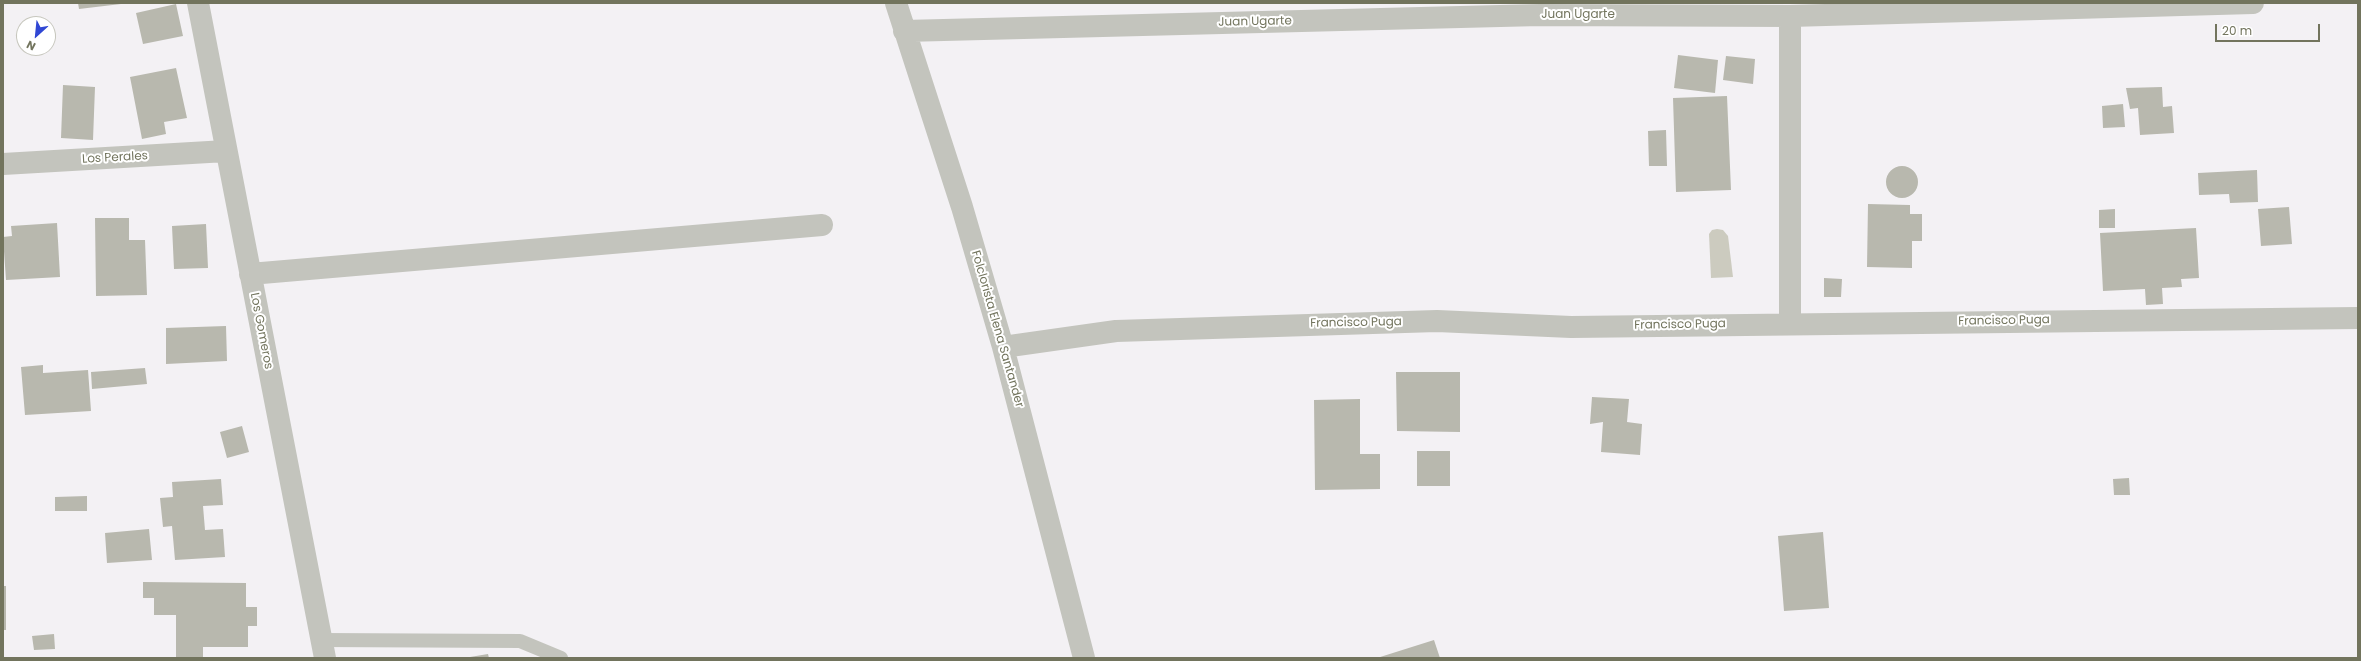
<!DOCTYPE html>
<html>
<head>
<meta charset="utf-8">
<style>
	body { margin:0 }
	#map { position:relative; width:2361px; height:661px; overflow:hidden; background:#f3f1f4; font-family:Poppins,sans-serif }
	canvas { display:block }
	.frame { position:absolute; inset:0; border:4px solid #72745d; pointer-events:none }
	.north { position:absolute; left:16px; top:16px; width:40px; height:40px; box-sizing:border-box; background:#fff; border:1px solid #c7c7be; border-radius:50%; rotate:207deg; font-size:11px; font-weight:700; line-height:16px; text-align:center; color:#72745d }
	.north::after { content:''; display:block; margin:auto; width:14px; height:18px; background:#3047d4; clip-path:polygon(50% 0,100% 100%,50% 72%,0 100%) }
	.scale { position:absolute; left:2215px; top:24px; width:105px; height:18px; box-sizing:border-box; border:2px solid #72745d; border-top:0; padding-left:5px; font-size:12px; line-height:14px; white-space:nowrap; color:#72745d; -webkit-text-stroke:3px #fff; paint-order:stroke }
</style>
</head>
<body>
<div id="map">
<canvas width="2361" height="661"></canvas>
<div class="frame"></div>
<div class="north">N</div>
<div class="scale">20 m</div>
</div>
<script>
const ctx = document.querySelector('canvas').getContext('2d');
ctx.lineJoin = 'round';
function fill(path, color) {
  ctx.fillStyle = color;
  ctx.fill(path, 'evenodd');
}
function shape(rows) {
  const path = new Path2D();
  for (const r of rows) {
    if (r.length === 3) {
      path.moveTo(r[0] + r[2], r[1]);
      path.arc(r[0], r[1], r[2], 0, 2 * Math.PI);
      continue;
    }
    path.moveTo(r[0], r[1]);
    for (let i = 2; i < r.length; i += 2) path.lineTo(r[i], r[i + 1]);
  }
  return path;
}
function strokePath(path, color, width, dash) {
  ctx.strokeStyle = color;
  ctx.lineWidth = width;
  ctx.lineCap = dash ? 'butt' : 'round';
  ctx.setLineDash(dash || []);
  ctx.stroke(path);
}
function label(font, color, halo, rows, align = 'center') {
  ctx.font = font + ' Poppins,sans-serif';
  ctx.lineWidth = 4;
  ctx.setLineDash([]);
  ctx.textBaseline = 'middle';
  ctx.strokeStyle = halo;
  ctx.fillStyle = color;
  for (const [text, x, y, turn = 0] of rows) {
    ctx.save();
    ctx.translate(x, y);
    ctx.rotate((+turn || 0) * Math.PI / 180);
    ctx.textAlign = isNaN(turn) ? turn : align;
    if (halo) ctx.strokeText(text, 0, 0);
    ctx.fillText(text, 0, 0);
    ctx.restore();
  }
}
const water = shape([
	[1717,229,1723,230,1728,236,1733,277,1711,278,1709,234,1712,230]
]);
const building = shape([
	[78,3,121,3,121,4,79,9],
	[176,4,183,36,143,44,136,13],
	[1678,55,1718,60,1715,93,1674,88],
	[1726,56,1755,59,1753,84,1723,80],
	[176,68,187,118,164,122,166,134,142,139,130,77],
	[63,85,95,87,93,140,61,138],
	[2162,87,2163,107,2172,106,2174,133,2140,135,2138,108,2130,109,2126,88],
	[1727,96,1731,190,1676,192,1673,98],
	[2123,104,2125,127,2103,128,2102,106],
	[1666,130,1667,166,1649,166,1648,131],
	[1902,182,16],
	[2257,170,2258,202,2230,203,2229,194,2199,195,2198,173],
	[1868,204,1910,205,1910,214,1922,214,1922,241,1912,241,1912,268,1867,267],
	[2289,207,2292,244,2261,246,2258,209],
	[2115,209,2115,228,2099,228,2099,210],
	[95,218,129,218,129,240,145,240,147,295,96,296],
	[57,223,60,277,6,280,3,237,12,236,11,226],
	[206,224,208,268,174,269,172,226],
	[2196,228,2199,278,2181,279,2182,287,2162,288,2163,304,2146,305,2145,289,2103,291,2100,233],
	[1824,278,1842,279,1841,297,1824,297],
	[226,326,227,361,166,364,166,328],
	[43,365,43,373,88,370,91,411,25,415,21,367],
	[145,368,147,384,92,389,91,372],
	[1396,372,1460,372,1460,432,1397,431],
	[1592,397,1629,399,1627,422,1642,424,1640,455,1601,452,1603,422,1590,424],
	[1360,399,1360,454,1380,454,1380,489,1315,490,1314,400],
	[242,426,249,452,227,458,220,432],
	[1417,451,1450,451,1450,486,1417,486],
	[2129,478,2130,495,2114,495,2113,479],
	[221,479,223,505,203,506,205,530,223,529,225,557,175,560,172,526,163,527,160,498,173,497,172,482],
	[87,496,87,511,55,511,55,497],
	[149,529,152,560,107,563,105,533],
	[1823,532,1829,608,1784,611,1778,536],
	[143,582,246,583,246,607,257,607,257,626,248,626,248,647,203,647,203,658,176,658,176,615,154,615,154,598,143,598],
	[3,586,6,586,6,630,3,630],
	[54,634,55,649,34,650,32,636],
	[1434,640,1440,658,1377,658],
	[488,654,489,658,470,658,470,657]
]);
const service = shape([
	[321,640,520,641,561,658]
]);
const minor = shape([
	[198,3,325,658],
	[896,3,962,207,1003,347,1084,658],
	[904,31,1540,15,1790,16,2253,3],
	[3,164,226,151],
	[250,274,822,225],
	[1790,324,1790,16],
	[1003,347,1116,331,1437,321,1571,327,2358,318]
]);
const streetNames = [
	["Juan Ugarte",1578,15],
	["Juan Ugarte",1255,22,-1],
	["Los Perales",115,158,-3],
	["Francisco Puga",2004,321,-1],
	["Francisco Puga",1356,323,-1],
	["Francisco Puga",1680,325,-1],
	["Folclorista Elena Santander",997,329,74],
	["Los Gomeros",261,331,79]
];
fill(water, '#cccbbf');
fill(building, '#b8b8ae');
strokePath(service, '#c3c4bd', 14);
strokePath(minor, '#c3c4bd', 22);
label('12px', '#72745d', '#fff', streetNames);
</script>
</body>
</html>
